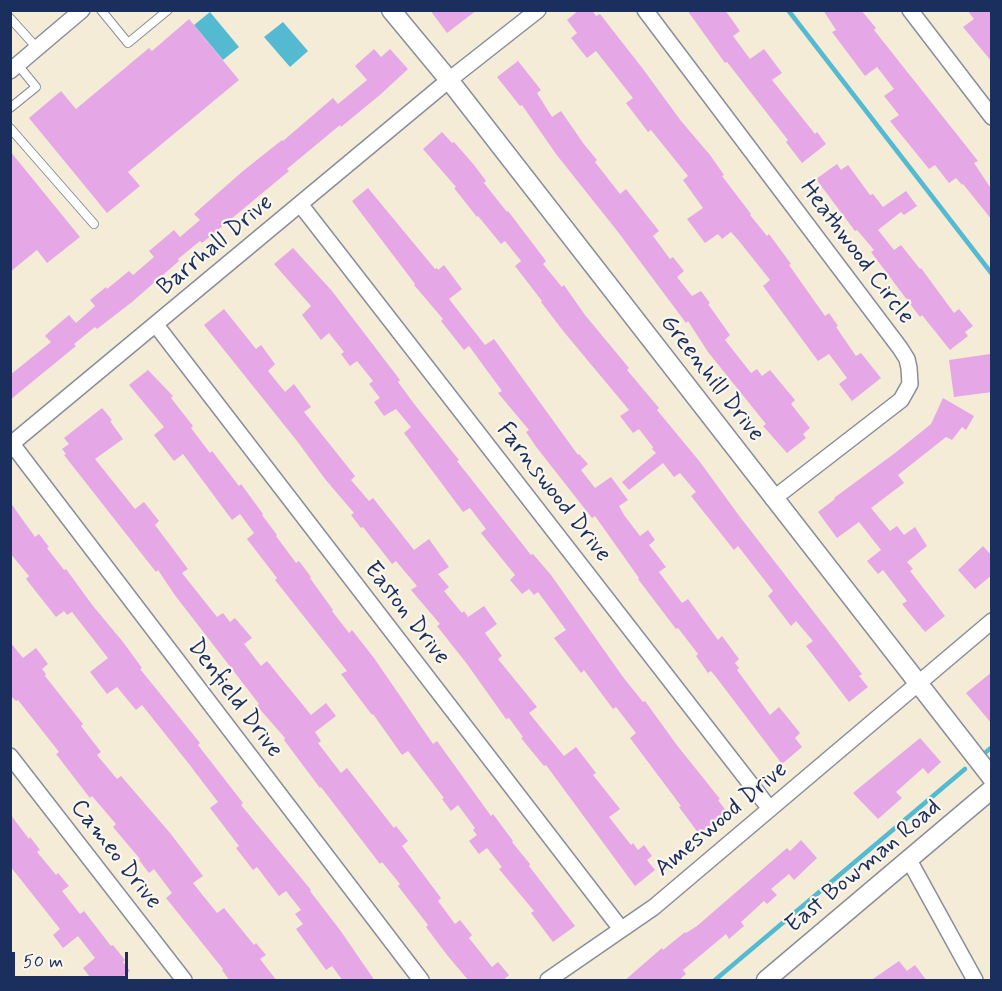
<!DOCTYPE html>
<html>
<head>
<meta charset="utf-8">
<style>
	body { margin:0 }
	#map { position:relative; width:1002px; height:991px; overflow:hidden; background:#f5ecd8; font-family:Mynerve,sans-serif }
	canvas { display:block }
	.frame { position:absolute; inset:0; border:12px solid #1b2f5e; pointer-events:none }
	.scale { position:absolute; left:12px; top:952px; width:116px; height:27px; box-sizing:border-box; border:3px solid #1b2f5e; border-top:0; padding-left:8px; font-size:18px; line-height:21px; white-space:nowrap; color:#1b2f5e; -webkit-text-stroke:4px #fbf7ec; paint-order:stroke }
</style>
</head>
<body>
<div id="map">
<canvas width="1002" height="991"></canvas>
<div class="frame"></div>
<div class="scale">50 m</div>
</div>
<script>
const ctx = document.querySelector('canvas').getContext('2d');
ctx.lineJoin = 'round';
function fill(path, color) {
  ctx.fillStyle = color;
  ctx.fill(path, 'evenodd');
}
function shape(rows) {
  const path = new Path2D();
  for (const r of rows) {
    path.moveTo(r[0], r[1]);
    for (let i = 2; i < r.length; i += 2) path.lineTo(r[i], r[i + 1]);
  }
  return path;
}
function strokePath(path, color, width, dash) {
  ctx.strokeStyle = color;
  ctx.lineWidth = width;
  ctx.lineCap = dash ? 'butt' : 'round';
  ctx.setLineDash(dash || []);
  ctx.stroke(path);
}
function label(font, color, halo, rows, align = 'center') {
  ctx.font = font + ' Mynerve,sans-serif';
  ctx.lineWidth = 4.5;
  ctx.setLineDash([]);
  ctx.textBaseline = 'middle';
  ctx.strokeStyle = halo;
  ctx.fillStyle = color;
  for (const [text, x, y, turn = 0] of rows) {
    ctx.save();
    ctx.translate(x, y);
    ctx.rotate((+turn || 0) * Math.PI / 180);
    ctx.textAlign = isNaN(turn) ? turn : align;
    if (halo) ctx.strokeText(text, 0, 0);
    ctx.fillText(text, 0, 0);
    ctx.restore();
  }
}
const water = shape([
	[210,12,239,47,223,60,194,25],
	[283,22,308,51,290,67,264,37]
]);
const stream = shape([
	[788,10,992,274],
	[986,752,992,747],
	[715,980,965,769]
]);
const building = shape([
	[430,10,477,10,447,33],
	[579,10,592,10,596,16,600,14,643,69,681,121,710,155,724,175,722,176,751,214,750,215,767,236,769,234,791,264,789,265,825,316,829,313,838,326,836,327,856,356,861,353,881,378,852,401,839,384,847,378,829,354,818,361,763,286,770,280,739,241,731,232,722,239,718,234,705,243,687,219,703,208,683,180,688,176,651,130,648,132,626,103,633,98,596,51,587,58,571,38,577,33,567,20],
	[687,10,725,10,740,31,733,36,750,59,764,49,782,73,772,80,815,134,817,132,826,144,802,163,786,142,788,140,727,62,725,63],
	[823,10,861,10,876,28,874,30,978,161,974,163,992,190,992,220,963,184,962,185,956,178,949,183,935,165,929,169,890,121,899,115,884,96,894,89,877,67,865,76,832,32,836,30],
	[967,10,992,10,992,62,963,27,974,19],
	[189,19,239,80,128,172,140,186,107,213,29,118,61,91,76,109,149,48,152,51],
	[374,49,381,57,390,49,408,69,381,94,341,127,340,125,287,169,289,171,202,243,200,241,178,259,179,261,132,302,97,329,95,327,74,344,76,346,10,400,10,375,51,342,45,336,49,332,69,315,76,323,95,306,90,300,106,287,107,289,129,271,133,275,154,257,149,251,174,230,180,237,200,220,194,214,243,171,282,140,283,141,333,98,338,104,367,80,355,66],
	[518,61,541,90,537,93,552,117,561,111,583,143,597,160,595,162,620,194,626,189,659,231,653,236,670,259,673,257,684,271,677,277,692,296,701,291,710,303,708,304,730,335,725,340,751,373,757,369,762,376,770,370,795,400,791,404,810,428,803,434,806,438,787,453,763,426,766,424,708,352,688,321,686,323,618,232,556,154,522,105,520,106,497,77],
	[442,132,452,143,454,142,474,165,486,181,484,183,507,212,508,211,546,261,543,264,562,287,564,285,585,315,629,368,627,370,659,408,657,410,700,462,740,517,862,674,859,676,868,687,849,702,806,646,813,641,796,621,791,626,768,596,773,591,738,546,734,550,691,496,696,492,680,473,674,477,663,463,629,490,622,482,656,453,652,449,653,447,639,429,633,433,620,416,629,410,564,332,541,302,542,301,515,266,521,261,505,241,501,244,478,216,477,217,454,188,456,187,423,149],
	[10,151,80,237,47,263,37,250,10,272],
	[837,164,841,170,848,165,870,195,873,194,883,207,906,191,917,206,904,215,901,212,878,230,894,250,901,245,920,269,921,268,954,313,959,309,973,326,965,332,968,336,950,350,922,315,920,317,871,252,874,250,857,230,855,231,816,179],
	[368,188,435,269,437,268,438,270,444,265,462,289,449,299,485,345,494,339,578,455,579,454,588,464,581,470,595,488,611,477,628,500,619,506,624,515,640,536,648,530,655,540,649,545,666,567,659,572,682,603,688,599,718,640,722,636,739,659,735,663,739,668,737,670,770,715,779,707,800,733,795,738,802,747,782,764,716,677,711,671,708,673,696,656,698,654,678,628,676,629,638,579,639,578,595,516,592,518,537,448,526,432,529,430,498,393,502,391,469,346,464,350,441,321,443,319,414,285,415,284,352,201],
	[293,248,332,291,400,380,398,382,415,405,459,460,457,461,531,555,533,554,551,575,623,677,643,702,645,701,676,744,720,799,718,800,727,812,699,834,679,807,681,806,630,738,636,733,616,707,613,709,584,670,581,673,554,638,566,630,538,592,534,595,529,589,522,594,510,580,515,575,481,533,486,529,470,508,463,512,404,433,411,427,396,409,384,416,374,402,380,398,369,384,373,381,357,361,350,366,341,354,344,352,329,333,321,340,302,315,311,306,274,264],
	[224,309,256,349,261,345,275,364,268,371,285,392,294,384,311,407,304,412,355,476,351,480,369,501,373,498,414,550,429,539,449,567,438,574,449,587,444,591,462,613,464,611,468,617,484,606,497,624,485,633,502,656,498,659,537,707,529,713,564,756,576,747,596,773,593,775,620,809,609,817,631,845,633,843,638,850,644,845,652,856,647,860,655,870,635,886,546,765,544,766,521,738,523,737,509,718,506,719,467,664,437,626,440,624,411,590,417,586,396,561,392,564,363,527,361,528,351,515,354,513,325,479,297,441,204,325],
	[990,354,992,392,954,397,949,360],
	[148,370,173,396,171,398,193,426,191,428,210,453,212,451,239,486,241,484,263,514,262,515,277,535,276,536,296,563,299,561,311,577,310,578,333,610,332,611,349,633,352,630,374,658,433,744,437,741,491,816,493,814,513,841,512,842,530,864,529,866,575,926,553,942,531,913,534,911,499,869,502,867,487,848,479,854,469,841,477,835,473,830,475,828,458,805,451,811,442,799,444,798,408,751,402,755,373,714,372,715,341,674,347,671,275,580,277,578,247,539,254,533,240,514,232,520,183,454,174,461,154,435,164,427,129,385],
	[943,398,974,416,966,430,962,427,952,440,946,437,898,475,904,483,871,508,890,531,897,526,904,535,915,527,927,546,907,562,913,569,910,571,945,616,925,632,902,604,907,601,883,570,878,574,867,561,881,550,859,522,837,538,818,512,835,499,834,498,895,453,931,424],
	[102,408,112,420,110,421,123,439,95,459,135,509,144,502,159,521,155,525,188,569,182,573,217,617,223,613,230,622,235,618,252,638,244,644,261,666,267,661,311,715,326,703,336,716,315,732,321,741,318,743,341,773,347,768,394,828,396,826,408,841,402,846,441,898,438,901,455,924,460,920,472,935,469,938,492,967,498,962,509,975,502,981,469,981,447,955,426,927,428,925,398,886,400,884,382,862,380,864,321,787,320,788,284,740,285,738,257,706,259,704,174,594,158,570,156,572,64,455,66,454,62,449,69,444,64,438],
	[10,502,35,537,39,534,49,547,47,548,64,570,66,569,93,606,123,642,142,668,140,669,149,680,200,743,198,745,243,803,241,805,311,890,310,891,340,930,375,981,343,981,332,966,326,970,296,929,303,924,295,914,301,910,286,891,279,896,257,867,253,870,236,848,239,846,210,808,218,802,189,764,142,705,136,710,117,687,107,694,90,672,108,658,72,612,67,615,64,611,56,617,26,579,29,576,10,553],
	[983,546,992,556,992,575,975,589,958,570],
	[10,642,23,658,36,648,48,664,42,669,46,674,45,676,83,724,81,726,101,752,97,755,117,779,121,776,170,833,203,876,193,883,217,913,224,908,254,945,256,943,266,955,260,959,277,981,230,981,222,970,223,969,166,898,172,893,154,869,149,873,139,860,140,859,113,827,116,824,92,796,90,798,83,789,56,754,59,752,18,700,16,701,10,695],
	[992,672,992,724,966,693],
	[920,738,941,762,928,774,923,768,896,792,902,798,878,819,853,793],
	[10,814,29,839,30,837,40,850,37,852,56,875,58,873,69,886,62,891,80,914,84,911,111,946,113,945,125,960,123,962,130,971,117,981,93,981,83,968,95,958,78,936,63,948,53,935,60,929,10,866],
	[801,840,817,858,794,880,789,874,771,889,777,895,767,904,764,901,741,922,744,926,729,939,726,934,683,970,686,974,678,981,624,981,662,948,663,950,685,932,686,933,697,926,787,848,790,851],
	[899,961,907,971,915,965,927,981,870,981]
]);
const service = shape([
	[101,10,128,43,168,10],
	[10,18,37,48],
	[10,108,36,87,18,65],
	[10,128,94,224]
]);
const minor = shape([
	[645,10,900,348,907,359,909,368,910,384,901,400,773,499],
	[910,10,992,117],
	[10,71,82,10],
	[300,204,770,809],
	[156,325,621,929],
	[12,444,421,980],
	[10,445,449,80,538,10],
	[10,756,184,980],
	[909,860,975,980],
	[548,980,654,907,992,621]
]);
const tertiary = shape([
	[391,10,449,80,992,778],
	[766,980,992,789]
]);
const streetNames = [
	["Barrhall Drive",216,246,-40],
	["Heathwood Circle",856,253,53],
	["Greenhill Drive",711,379,52],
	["Farnswood Drive",553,493,52],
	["Easton Drive",406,614,52],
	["Denfield Drive",234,699,53],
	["Ameswood Drive",722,820,-40],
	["Cameo Drive",115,855,52],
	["East Bowman Road",864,867,-40]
];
fill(water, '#53bad1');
strokePath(stream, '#53bad1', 4.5);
fill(building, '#e5a7e5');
strokePath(service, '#888e9b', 10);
strokePath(minor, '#888e9b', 18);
strokePath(tertiary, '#888e9b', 21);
strokePath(service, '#fff', 8);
strokePath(minor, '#fff', 15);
strokePath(tertiary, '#fff', 18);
label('24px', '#1b2f5e', '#fbf7ec', streetNames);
</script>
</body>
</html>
